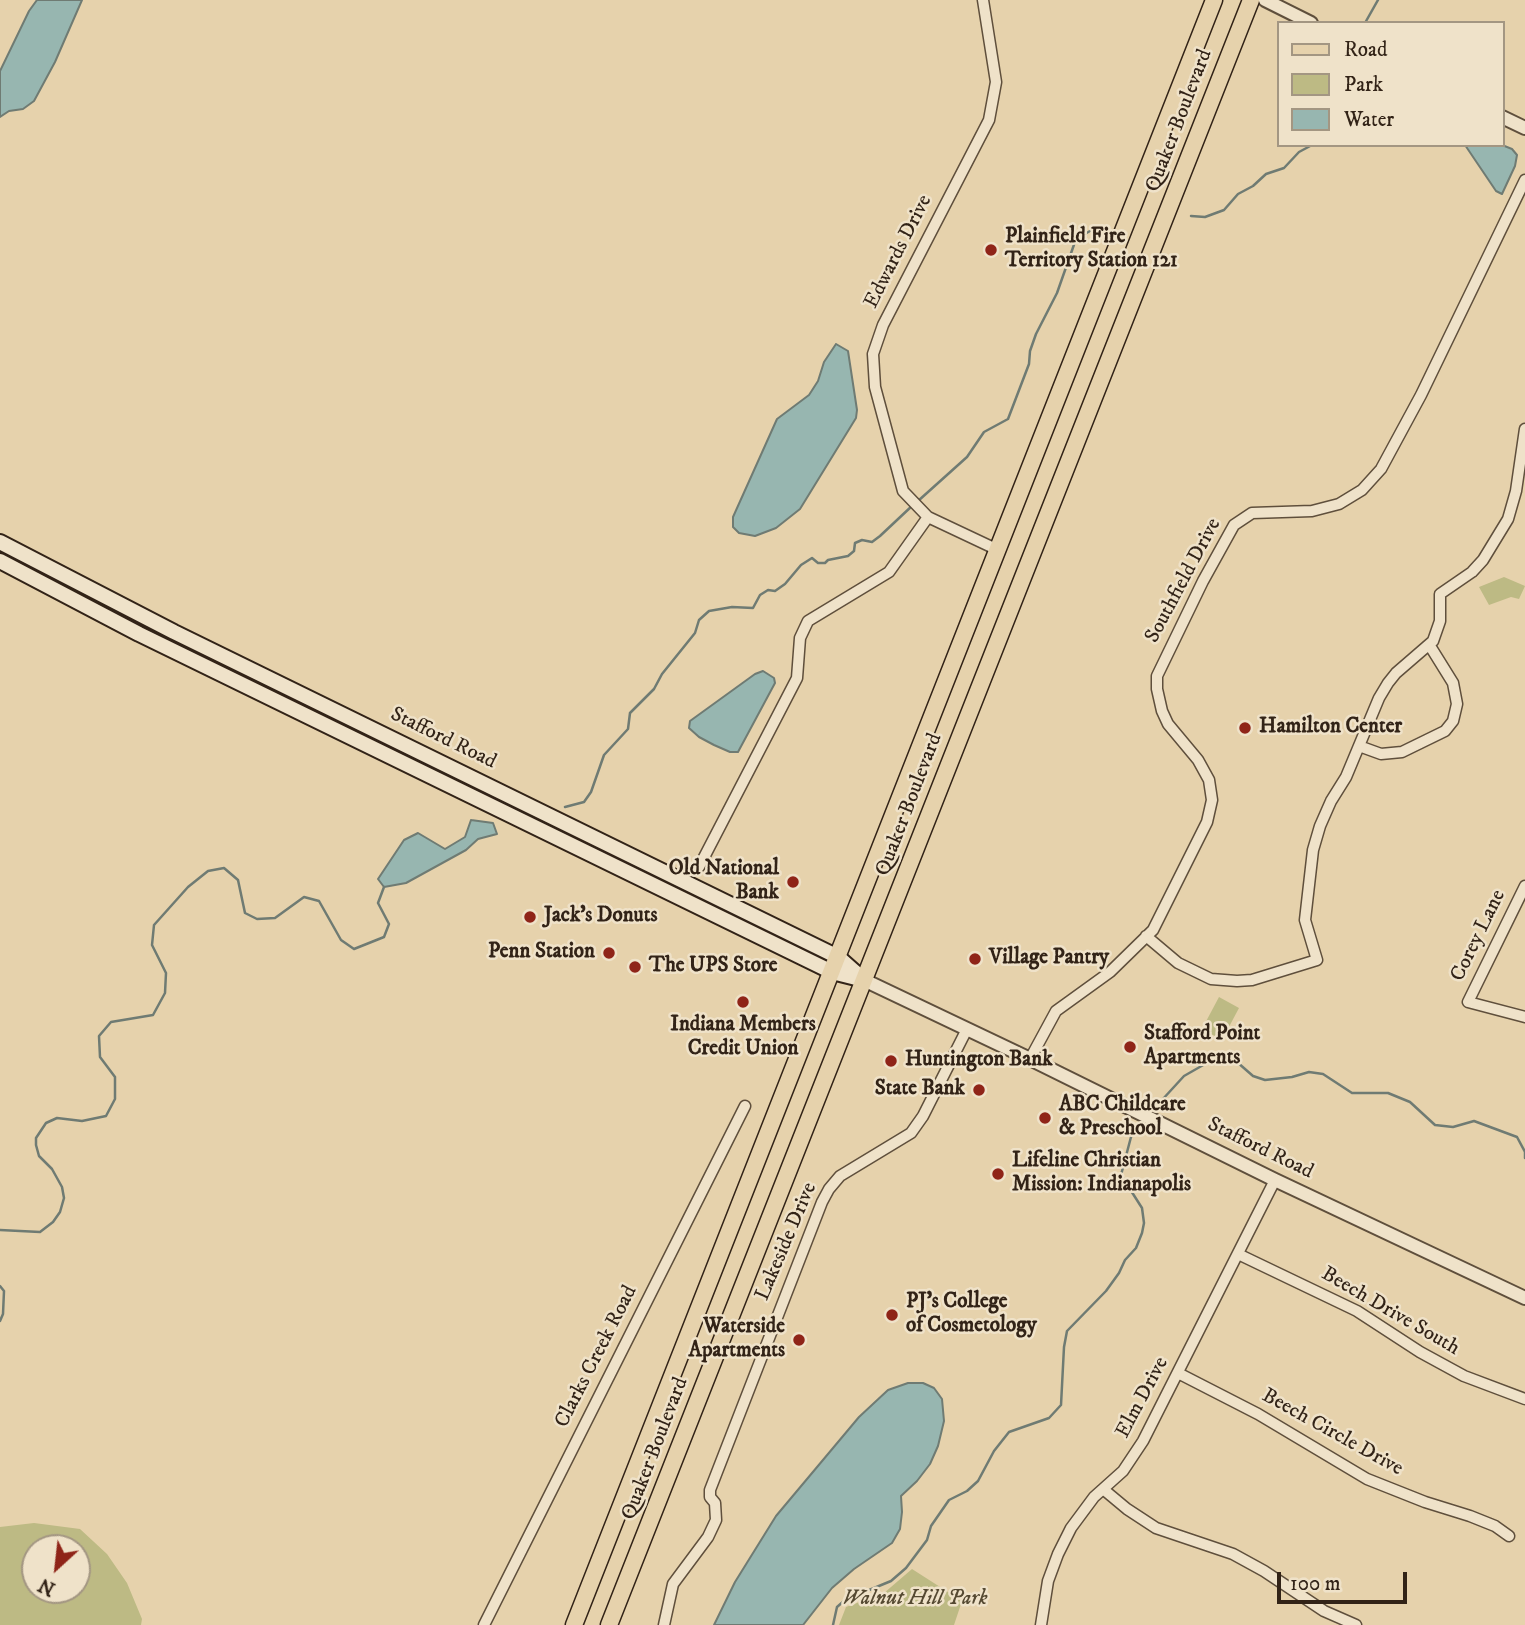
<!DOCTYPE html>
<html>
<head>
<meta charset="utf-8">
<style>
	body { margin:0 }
	#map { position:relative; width:1525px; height:1625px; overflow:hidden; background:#e6d2ac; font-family:"IM FELL DW Pica",serif }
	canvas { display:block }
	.legend { position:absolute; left:1277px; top:21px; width:228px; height:126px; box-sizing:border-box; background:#efe2c9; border:2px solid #a39682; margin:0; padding:9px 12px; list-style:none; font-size:21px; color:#322317 }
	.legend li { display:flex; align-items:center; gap:14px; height:35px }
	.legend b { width:35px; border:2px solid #a39682 }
	.north { position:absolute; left:21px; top:1534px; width:70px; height:70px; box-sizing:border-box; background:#efe2c9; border:2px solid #a39682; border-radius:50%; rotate:207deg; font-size:19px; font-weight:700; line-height:28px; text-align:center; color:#322317 }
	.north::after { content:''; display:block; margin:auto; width:24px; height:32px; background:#8f2418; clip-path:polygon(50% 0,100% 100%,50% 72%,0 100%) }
	.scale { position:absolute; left:1277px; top:1572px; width:130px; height:32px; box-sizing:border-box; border:4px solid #322317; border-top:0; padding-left:9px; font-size:21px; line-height:24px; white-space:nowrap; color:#322317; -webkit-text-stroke:5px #efe2c9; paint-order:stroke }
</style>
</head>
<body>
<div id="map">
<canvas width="1525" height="1625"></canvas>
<ul class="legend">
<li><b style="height:9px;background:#e6d2ac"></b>Road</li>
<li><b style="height:19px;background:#bdba84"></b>Park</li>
<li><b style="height:19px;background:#97b6b0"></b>Water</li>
</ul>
<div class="north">N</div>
<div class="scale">100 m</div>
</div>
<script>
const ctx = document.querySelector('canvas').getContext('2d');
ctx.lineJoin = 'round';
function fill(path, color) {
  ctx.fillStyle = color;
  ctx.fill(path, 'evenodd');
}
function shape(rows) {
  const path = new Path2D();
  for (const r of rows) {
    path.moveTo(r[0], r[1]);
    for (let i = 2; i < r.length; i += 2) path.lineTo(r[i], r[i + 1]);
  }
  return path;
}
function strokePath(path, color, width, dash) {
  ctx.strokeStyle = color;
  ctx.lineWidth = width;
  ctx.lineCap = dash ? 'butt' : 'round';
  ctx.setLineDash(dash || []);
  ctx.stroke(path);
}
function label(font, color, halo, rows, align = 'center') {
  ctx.font = font + ' "IM FELL DW Pica",serif';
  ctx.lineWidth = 5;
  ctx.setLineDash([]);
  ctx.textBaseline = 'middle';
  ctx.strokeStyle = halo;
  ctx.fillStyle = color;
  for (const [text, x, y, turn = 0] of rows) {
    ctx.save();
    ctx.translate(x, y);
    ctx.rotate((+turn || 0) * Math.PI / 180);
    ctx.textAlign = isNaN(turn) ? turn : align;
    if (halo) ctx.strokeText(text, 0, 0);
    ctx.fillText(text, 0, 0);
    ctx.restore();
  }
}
const green = shape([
	[1504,577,1525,586,1519,599,1511,597,1489,605,1479,587],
	[1219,997,1239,1008,1222,1040,1202,1029],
	[34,1523,80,1529,107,1554,127,1583,142,1619,141,1625,0,1625,0,1527],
	[35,1548,77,1548,77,1590,35,1590],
	[912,1569,962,1601,954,1625,839,1625,846,1607,884,1593]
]);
const water = shape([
	[37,0,82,0,55,62,34,101,23,109,9,111,0,117,0,71,29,11,37,0],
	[1465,145,1502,145,1512,149,1517,155,1515,166,1502,194,1496,191,1465,145],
	[836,344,848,351,857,410,856,418,800,509,776,528,755,536,739,533,733,527,733,517,777,419,809,395,818,381,824,362,836,344],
	[763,671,774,678,775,683,738,752,730,752,714,745,699,737,689,728,690,721,755,674,763,671],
	[471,820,493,823,497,834,478,839,466,850,406,883,384,887,378,879,404,840,418,833,445,849,465,837,471,820],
	[908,1383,923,1383,934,1388,942,1399,944,1421,938,1446,930,1464,917,1481,901,1496,902,1512,900,1529,892,1543,854,1569,832,1588,803,1625,714,1625,735,1582,776,1516,859,1417,888,1390,908,1383]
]);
const stream = shape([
	[1365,23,1378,0],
	[1191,216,1205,217,1224,210,1238,194,1253,186,1266,174,1284,168,1299,152,1312,145],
	[918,501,967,457,984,432,1008,419,1029,364,1030,351,1036,334,1057,293,1076,239,1097,227],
	[565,807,584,802,591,792,604,755,628,729,630,713,654,689,662,674,695,633,699,620,709,611,732,607,753,608,760,595,768,590,775,591,785,584,801,565,812,558,818,563,825,563,828,560,848,556,854,551,855,543,862,540,872,542,880,536,913,505],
	[1151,1112,1184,1076,1205,1064,1229,1060,1237,1062,1253,1076,1265,1080,1292,1077,1309,1072,1323,1074,1352,1093,1388,1093,1410,1102,1435,1125,1453,1127,1474,1121,1517,1137,1525,1152,1525,1158],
	[0,1230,40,1232,53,1222,60,1212,64,1198,62,1187,52,1169,39,1156,36,1145,36,1138,46,1123,57,1118,82,1121,106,1116,115,1099,115,1077,100,1057,99,1036,111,1022,153,1015,165,993,166,973,152,945,154,925,188,887,208,871,224,868,238,880,245,913,257,919,275,918,304,897,319,901,341,940,354,949,384,937,389,924,378,903,384,887],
	[0,1286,4,1291,3,1314,0,1321],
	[833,1625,837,1607,845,1600,891,1581,906,1568,927,1540,931,1526,949,1500,967,1491,978,1481,994,1451,1009,1432,1049,1418,1061,1405,1064,1347,1067,1331,1106,1291,1119,1273,1125,1260,1136,1248,1142,1233,1144,1223,1142,1208,1121,1175,1131,1137,1144,1120]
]);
const minor = shape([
	[928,517,903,491,875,387,873,354,883,325,989,120,996,82,983,0],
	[1359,746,1381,754,1402,752,1445,731,1453,721,1457,704,1453,683,1430,646],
	[699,867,797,678,800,638,808,621,889,572,928,517,998,550],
	[1525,886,1468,1002,1525,1017],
	[1146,936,1178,963,1211,979,1237,981,1252,980,1317,960,1305,920,1313,850,1320,826,1331,801,1346,777,1379,698,1388,683,1396,673,1433,641,1440,621,1440,594,1472,572,1483,560,1508,519,1516,491,1525,429],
	[1030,1059,1056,1011,1110,972,1153,930,1207,822,1212,800,1209,780,1198,760,1168,724,1162,711,1157,689,1157,676,1203,581,1234,525,1252,513,1312,511,1339,504,1362,490,1381,469,1421,395,1525,180],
	[1238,1254,1357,1311,1420,1352,1464,1376,1525,1399],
	[1178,1373,1258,1414,1367,1479,1425,1502,1470,1516,1495,1526,1509,1536],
	[1103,1489,1127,1509,1156,1528,1233,1554,1264,1571,1324,1611,1356,1625],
	[484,1625,745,1106],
	[664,1625,673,1584,708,1537,716,1520,715,1503,710,1497,710,1490,822,1202,829,1189,840,1176,911,1133,923,1116,967,1029],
	[1041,1625,1048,1581,1058,1554,1071,1528,1094,1497,1123,1471,1143,1441,1275,1180]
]);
const tertiary = shape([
	[1265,0,1311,23],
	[1502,117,1525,128],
	[864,980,1030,1059,1275,1180,1525,1298]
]);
const secondary = shape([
	[0,542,174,632,838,957,864,980],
	[0,561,139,634,832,972,860,979]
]);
const primary = shape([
	[574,1625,1214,0],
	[609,1625,1251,0]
]);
const markers = [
	[991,250,7,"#8f2418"],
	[1245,728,7,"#8f2418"],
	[793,882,7,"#8f2418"],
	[530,917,7,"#8f2418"],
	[609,953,7,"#8f2418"],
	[975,959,7,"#8f2418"],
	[635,967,7,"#8f2418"],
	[743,1002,7,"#8f2418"],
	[1130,1047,7,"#8f2418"],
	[891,1061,7,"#8f2418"],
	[979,1090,7,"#8f2418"],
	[1045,1118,7,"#8f2418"],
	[998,1174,7,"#8f2418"],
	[892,1315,7,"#8f2418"],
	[799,1340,7,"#8f2418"]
];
const streetNames = [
	["Quaker Boulevard",1180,121,-69],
	["Edwards Drive",899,252,-63],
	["Southfield Drive",1184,581,-62],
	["Stafford Road",443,739,26],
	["Quaker Boulevard",910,805,-69],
	["Corey Lane",1479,936,-64],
	["Stafford Road",1260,1149,26],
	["Lakeside Drive",787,1242,-67],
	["Beech Drive South",1390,1312,30],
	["Clarks Creek Road",597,1357,-63],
	["Elm Drive",1143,1398,-62],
	["Beech Circle Drive",1332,1433,29],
	["Quaker Boulevard",656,1449,-69]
];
const poiNames = [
	["Plainfield Fire",1005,238],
	["Territory Station 121",1005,262],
	["Hamilton Center",1259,728],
	["Old National",779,870,"right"],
	["Bank",779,894,"right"],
	["Jack's Donuts",544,917],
	["Penn Station",595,953,"right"],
	["Village Pantry",989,959],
	["The UPS Store",649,967],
	["Indiana Members",743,1026,"center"],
	["Credit Union",743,1050,"center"],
	["Stafford Point",1144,1035],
	["Apartments",1144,1059],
	["Huntington Bank",905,1061],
	["State Bank",965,1090,"right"],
	["ABC Childcare",1059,1106],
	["& Preschool",1059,1130],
	["Lifeline Christian",1012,1162],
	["Mission: Indianapolis",1012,1186],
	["PJ's College",906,1303],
	["of Cosmetology",906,1327],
	["Waterside",785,1328,"right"],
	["Apartments",785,1352,"right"]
];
const parkNames = [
	["Walnut Hill Park",915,1600]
];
fill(green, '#bdba84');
fill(water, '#97b6b0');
strokePath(water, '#6f7b73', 2);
strokePath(stream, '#6f7b73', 2.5);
strokePath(minor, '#5f4f3c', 13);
strokePath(tertiary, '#5f4f3c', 16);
strokePath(secondary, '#322317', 18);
strokePath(primary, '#322317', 19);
strokePath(minor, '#efe2c9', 10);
strokePath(tertiary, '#efe2c9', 12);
strokePath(secondary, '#efe2c9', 14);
strokePath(primary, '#e6d2ac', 16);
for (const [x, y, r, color] of markers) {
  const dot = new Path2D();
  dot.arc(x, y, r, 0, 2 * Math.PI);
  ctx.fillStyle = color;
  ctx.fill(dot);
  strokePath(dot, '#efe2c9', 2.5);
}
label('21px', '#322317', '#efe2c9', streetNames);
label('bold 21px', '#322317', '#efe2c9', poiNames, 'left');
label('italic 21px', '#554932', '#efe2c9', parkNames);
</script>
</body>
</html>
